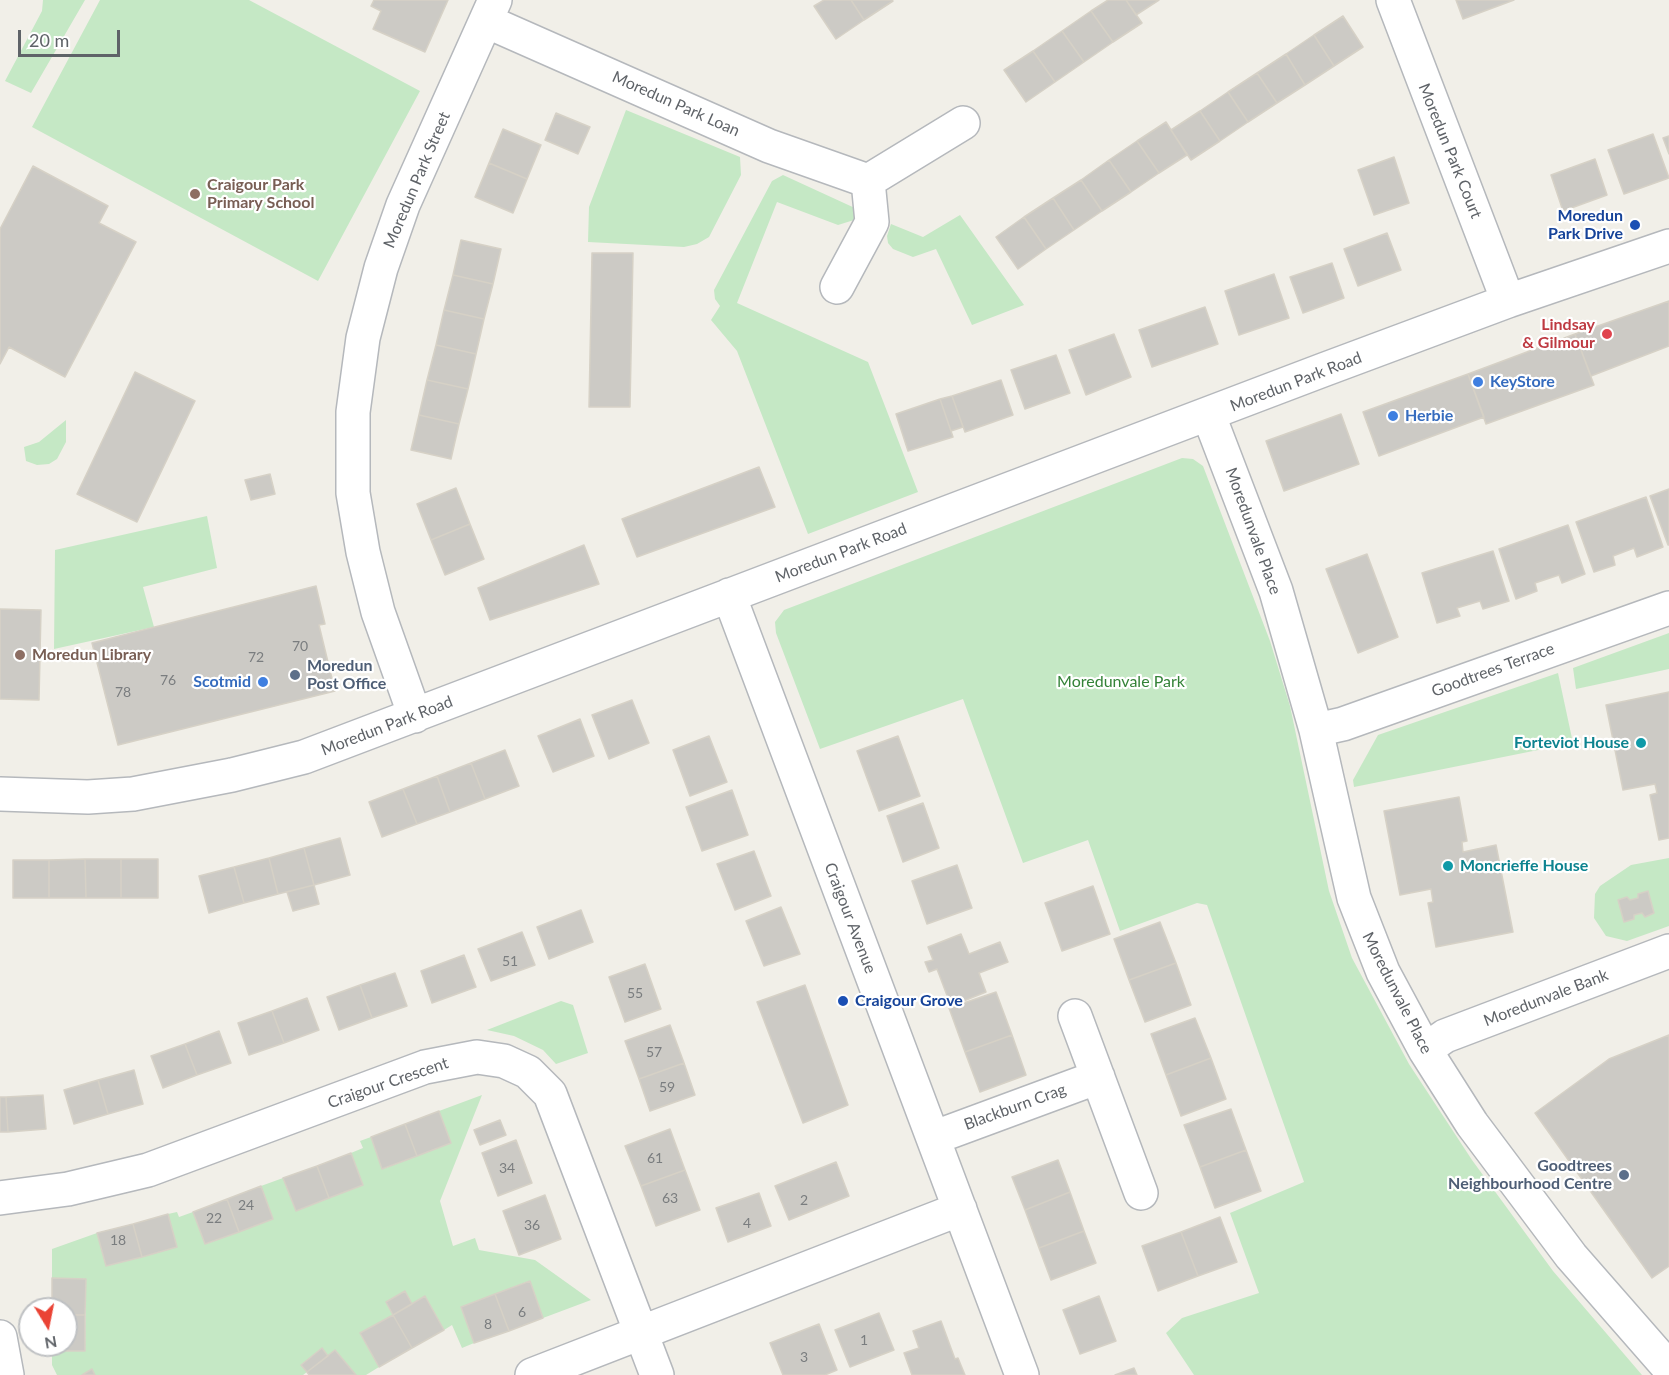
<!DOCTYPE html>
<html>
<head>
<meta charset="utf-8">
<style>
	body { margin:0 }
	#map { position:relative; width:1669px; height:1375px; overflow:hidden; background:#f1efe8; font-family:Lato,sans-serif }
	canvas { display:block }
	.north { position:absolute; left:18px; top:1297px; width:60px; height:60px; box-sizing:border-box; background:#fff; border:2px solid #bfc1c3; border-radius:50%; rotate:170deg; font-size:16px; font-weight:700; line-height:24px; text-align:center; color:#5f6368 }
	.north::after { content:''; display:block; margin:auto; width:21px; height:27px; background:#ea4335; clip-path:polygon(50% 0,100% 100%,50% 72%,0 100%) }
	.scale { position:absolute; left:18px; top:30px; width:102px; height:27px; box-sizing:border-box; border:3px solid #5f6368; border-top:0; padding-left:8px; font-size:18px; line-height:21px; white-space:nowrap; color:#5f6368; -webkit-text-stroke:4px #fff; paint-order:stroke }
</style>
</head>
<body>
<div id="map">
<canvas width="1669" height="1375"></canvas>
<div class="north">N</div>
<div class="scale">20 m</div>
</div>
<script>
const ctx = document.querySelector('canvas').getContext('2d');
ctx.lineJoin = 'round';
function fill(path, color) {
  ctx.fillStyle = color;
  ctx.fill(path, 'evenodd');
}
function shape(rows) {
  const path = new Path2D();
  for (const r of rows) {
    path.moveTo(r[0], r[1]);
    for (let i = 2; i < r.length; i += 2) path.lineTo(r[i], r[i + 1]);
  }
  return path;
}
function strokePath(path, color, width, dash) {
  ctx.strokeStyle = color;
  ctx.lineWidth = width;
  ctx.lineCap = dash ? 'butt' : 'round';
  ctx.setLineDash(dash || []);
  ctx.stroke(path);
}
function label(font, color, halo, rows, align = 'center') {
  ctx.font = font + ' Lato,sans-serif';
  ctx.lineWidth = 4.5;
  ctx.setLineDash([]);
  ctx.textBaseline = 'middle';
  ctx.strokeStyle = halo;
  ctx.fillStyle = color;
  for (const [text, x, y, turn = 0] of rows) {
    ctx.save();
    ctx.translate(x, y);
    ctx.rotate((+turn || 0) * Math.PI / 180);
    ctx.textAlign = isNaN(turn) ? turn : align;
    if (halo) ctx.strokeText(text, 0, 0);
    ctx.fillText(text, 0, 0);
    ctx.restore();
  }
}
const green = shape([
	[43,0,85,0,31,93,5,81,42,11],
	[100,0,249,0,420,91,318,281,32,127],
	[626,110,740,157,741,175,709,237,697,244,684,247,588,242,589,207],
	[783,175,857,209,854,220,838,225,777,202,737,303,868,362,918,492,808,534,737,351,711,320,720,306,715,299,714,290,772,181],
	[960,215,1024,305,972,325,936,249,913,257,893,249,888,243,887,236,891,224,923,237],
	[66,420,66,442,57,459,49,464,37,465,26,461,24,447,39,442],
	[1182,458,1193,459,1203,466,1270,641,1290,706,1329,891,1352,958,1409,1064,1472,1160,1553,1271,1642,1375,1194,1375,1166,1333,1182,1318,1259,1293,1230,1213,1304,1182,1207,905,1197,903,1120,931,1088,840,1023,863,963,699,820,749,776,633,775,622,784,610],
	[207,516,217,568,143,587,154,627,54,649,55,550],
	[1669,633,1669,669,1576,689,1573,668],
	[1558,673,1573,743,1354,787,1353,780,1378,735],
	[1669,858,1669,926,1627,941,1606,936,1594,918,1595,894,1600,886,1631,865],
	[561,1001,573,1005,588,1053,556,1064,543,1050,514,1036,487,1030],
	[482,1095,440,1201,453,1246,475,1238,479,1250,535,1260,591,1300,543,1318,529,1281,461,1307,474,1343,462,1348,452,1325,444,1330,412,1304,405,1291,386,1302,393,1315,361,1333,379,1367,366,1375,356,1375,335,1350,328,1356,322,1349,301,1365,307,1372,303,1375,95,1375,92,1370,82,1375,57,1375,52,1365,52,1351,85,1351,86,1279,52,1278,52,1249,97,1233,107,1266,176,1247,168,1214,177,1212,179,1217,193,1212,206,1244,273,1219,261,1186,283,1178,296,1210,363,1185,351,1153,363,1148,360,1141,371,1137,383,1169,451,1143,439,1111]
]);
const building = shape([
	[374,0,448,0,425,52,373,29,381,11,371,6,374,0],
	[824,0,851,0,864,20,836,39,814,6,824,0],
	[851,0,892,0,893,1,864,20,851,0],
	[1108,0,1126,0,1142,23,1113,42,1091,11,1108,0],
	[1126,0,1159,0,1136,15,1126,0],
	[1456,0,1514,0,1463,19,1456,0],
	[1091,11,1113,42,1084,62,1062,31,1091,11],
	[1343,16,1363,47,1334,66,1314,35,1343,16],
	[1062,31,1084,62,1055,82,1033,51,1062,31],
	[1314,35,1334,66,1305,85,1286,54,1314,35],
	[1033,51,1055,82,1026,102,1004,70,1033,51],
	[1286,54,1305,85,1277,103,1257,73,1286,54],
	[1257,73,1277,103,1248,122,1228,92,1257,73],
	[1228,92,1248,122,1220,141,1200,111,1228,92],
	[1200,111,1220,141,1191,160,1171,130,1200,111],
	[556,113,590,127,578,154,545,140,556,113],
	[1166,122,1187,155,1159,173,1137,141,1166,122],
	[503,129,541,145,527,179,489,163,503,129],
	[1653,134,1669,178,1624,194,1608,150,1653,134],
	[1669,136,1669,154,1663,138,1669,136],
	[1137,141,1159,173,1131,192,1109,160,1137,141],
	[1394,157,1409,203,1374,215,1358,170,1394,157],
	[1595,159,1607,195,1563,211,1551,175,1595,159],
	[1109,160,1131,192,1102,211,1081,180,1109,160],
	[489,163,527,179,513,213,475,197,489,163],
	[33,166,108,206,99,223,136,242,65,377,9,347,0,364,0,229,33,166],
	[1081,180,1102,211,1074,230,1053,198,1081,180],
	[1053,198,1074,230,1046,249,1024,217,1053,198],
	[1024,217,1046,249,1018,269,996,237,1024,217],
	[1387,233,1401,270,1358,286,1344,249,1387,233],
	[461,240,501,249,493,284,453,275,461,240],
	[592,253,633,253,630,407,589,407,592,253],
	[1332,263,1344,298,1303,313,1290,277,1332,263],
	[1274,274,1289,318,1239,335,1225,291,1274,274],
	[453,275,493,284,484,319,444,310,453,275],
	[1669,301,1669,346,1591,376,1575,334,1669,301],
	[1205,307,1218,344,1152,367,1139,330,1205,307],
	[444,310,484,319,476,354,436,345,444,310],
	[1114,334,1131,377,1086,395,1069,350,1114,334],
	[1575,334,1594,385,1486,424,1468,374,1575,334],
	[436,345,476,354,468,389,427,380,436,345],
	[1056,355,1070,393,1025,409,1011,370,1056,355],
	[135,372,195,401,137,522,77,494,135,372],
	[1468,374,1484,417,1379,456,1363,412,1468,374],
	[427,380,468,389,459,424,419,415,427,380],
	[1001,380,1013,415,965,432,952,396,1001,380],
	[952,396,963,427,951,431,940,399,952,396],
	[940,399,953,437,908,451,896,414,940,399],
	[1341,414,1359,464,1284,491,1266,441,1341,414],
	[419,415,459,424,451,459,411,450,419,415],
	[759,467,775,507,637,557,622,519,759,467],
	[270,474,275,494,251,500,245,480,270,474],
	[456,488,470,524,431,540,417,504,456,488],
	[1669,489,1669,545,1668,545,1650,496,1669,489],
	[1646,497,1663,547,1637,557,1634,548,1613,556,1615,565,1594,572,1576,522,1646,497],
	[470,524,484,559,445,575,431,540,470,524],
	[1568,525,1585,574,1562,583,1559,575,1535,583,1537,591,1516,599,1499,549,1568,525],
	[584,545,599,584,490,620,478,588,584,545],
	[1493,551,1509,601,1483,609,1480,601,1457,608,1460,616,1437,623,1422,573,1493,551],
	[1367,554,1398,637,1358,653,1326,569,1367,554],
	[316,586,325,624,319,625,335,691,118,745,92,643,316,586],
	[0,609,41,610,39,700,0,699,0,609],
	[1669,692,1669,838,1659,840,1650,795,1657,793,1655,784,1623,790,1606,705,1669,692],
	[632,700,649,743,609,759,592,715,632,700],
	[580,719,594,756,553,772,538,736,580,719],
	[709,736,727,782,690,796,673,750,709,736],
	[898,736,920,796,879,811,857,751,898,736],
	[505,750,519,786,485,799,471,763,505,750],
	[471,763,485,799,450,812,437,776,471,763],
	[437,776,450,812,417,824,403,789,437,776],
	[403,789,417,824,382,837,369,802,403,789],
	[732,790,748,835,702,851,686,807,732,790],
	[1459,797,1467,841,1462,842,1463,852,1496,845,1513,932,1436,947,1428,903,1433,902,1431,889,1400,895,1384,811,1459,797],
	[923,803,939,848,903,862,887,816,923,803],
	[340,838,350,875,314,885,304,848,340,838],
	[304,848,314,885,278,894,269,858,304,848],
	[754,851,771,896,735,910,717,864,754,851],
	[269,858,278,894,244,903,234,867,269,858],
	[85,859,86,898,49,898,49,860,85,859],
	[85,859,121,859,121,898,86,898,85,859],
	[121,859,158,859,158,898,121,898,121,859],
	[13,860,49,860,49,898,13,898,13,860],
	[957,865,972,908,927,924,912,881,957,865],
	[234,867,244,903,209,913,199,876,234,867],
	[314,885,319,904,293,911,287,892,314,885],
	[1093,886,1110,934,1062,951,1045,903,1093,886],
	[1648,891,1654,913,1645,917,1642,913,1634,915,1634,919,1624,922,1618,900,1627,897,1630,900,1638,898,1638,894,1648,891],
	[781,907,800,954,764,966,746,921,781,907],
	[581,910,593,942,549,959,537,927,581,910],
	[1160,922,1176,963,1129,980,1114,939,1160,922],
	[522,932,535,965,491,981,478,949,522,932],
	[961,934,969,954,1000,942,1008,962,979,973,986,992,951,1006,937,969,929,972,925,962,933,960,928,947,961,934],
	[464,955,476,987,432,1003,421,971,464,955],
	[1176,963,1191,1005,1145,1022,1129,980,1176,963],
	[645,964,661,1009,625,1022,609,977,645,964],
	[395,973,407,1006,372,1018,360,985,395,973],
	[360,985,372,1018,339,1030,327,997,360,985],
	[805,985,848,1105,803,1123,757,1002,805,985],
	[996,992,1012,1035,965,1052,949,1008,996,992],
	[307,998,319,1030,284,1043,272,1011,307,998],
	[272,1011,284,1043,249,1055,238,1023,272,1011],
	[1195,1018,1211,1058,1166,1075,1151,1034,1195,1018],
	[670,1025,684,1063,639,1079,625,1041,670,1025],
	[219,1031,231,1063,197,1075,185,1044,219,1031],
	[1012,1035,1026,1075,980,1092,965,1052,1012,1035],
	[1669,1035,1669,1266,1652,1278,1535,1113,1609,1059,1669,1035],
	[185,1044,197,1075,163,1088,151,1056,185,1044],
	[1211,1058,1226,1099,1181,1116,1166,1075,1211,1058],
	[684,1063,695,1095,650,1111,639,1079,684,1063],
	[134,1070,143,1104,108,1114,98,1080,134,1070],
	[98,1080,108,1114,74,1124,64,1090,98,1080],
	[43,1095,46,1129,8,1132,6,1097,43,1095],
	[0,1097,6,1097,8,1132,0,1132,0,1097],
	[1231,1109,1246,1150,1200,1167,1184,1125,1231,1109],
	[439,1111,451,1143,417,1156,405,1124,439,1111],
	[500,1120,506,1135,480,1145,474,1130,500,1120],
	[405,1124,417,1156,382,1169,371,1137,405,1124],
	[670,1129,685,1170,641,1186,625,1146,670,1129],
	[516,1140,532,1183,498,1196,482,1153,516,1140],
	[1246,1150,1261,1191,1215,1208,1200,1167,1246,1150],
	[351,1153,363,1185,329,1198,317,1166,351,1153],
	[1058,1160,1070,1192,1025,1210,1012,1177,1058,1160],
	[836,1162,849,1196,789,1220,775,1186,836,1162],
	[317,1166,329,1198,296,1211,283,1178,317,1166],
	[685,1170,700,1210,656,1226,641,1186,685,1170],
	[261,1186,273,1219,239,1232,227,1199,261,1186],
	[1070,1192,1084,1231,1039,1248,1025,1210,1070,1192],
	[759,1193,771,1226,728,1242,716,1208,759,1193],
	[545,1195,561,1239,519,1255,503,1211,545,1195],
	[227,1199,239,1232,205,1244,193,1212,227,1199],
	[168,1214,177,1247,142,1257,133,1224,168,1214],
	[1220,1217,1237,1262,1198,1276,1181,1232,1220,1217],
	[133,1224,142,1257,106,1266,97,1233,133,1224],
	[1084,1231,1096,1263,1051,1280,1039,1248,1084,1231],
	[1181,1232,1198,1276,1158,1291,1142,1246,1181,1232],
	[52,1278,86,1279,85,1315,66,1315,66,1309,52,1309,52,1278],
	[530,1281,543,1318,509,1331,495,1294,530,1281],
	[405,1291,412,1304,393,1315,386,1302,405,1291],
	[495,1294,509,1331,474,1343,461,1307,495,1294],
	[425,1296,444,1330,412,1348,393,1315,425,1296],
	[1099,1296,1116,1341,1080,1354,1063,1310,1099,1296],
	[879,1313,894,1350,850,1367,835,1330,879,1313],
	[66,1315,85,1315,85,1351,52,1351,52,1345,66,1345,66,1315],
	[393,1315,412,1348,379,1367,360,1333,393,1315],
	[941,1321,955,1359,958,1358,965,1375,912,1375,904,1353,919,1348,913,1331,941,1321],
	[819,1324,837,1370,825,1375,783,1375,770,1343,819,1324],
	[322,1348,328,1356,307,1372,301,1365,322,1348],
	[335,1350,356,1375,309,1375,307,1372,335,1350],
	[1134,1368,1137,1375,1115,1375,1134,1368],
	[92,1369,95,1375,82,1375,92,1369]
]);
const minor = shape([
	[1393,0,1508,301],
	[486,21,769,146,868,181],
	[837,287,872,222,868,181,963,123],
	[1209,416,1276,591,1316,730,1354,898,1383,972,1425,1050,1472,1124,1571,1256,1669,1368],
	[729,595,1022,1375],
	[415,716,378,612,363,552,353,493,353,412,363,338,381,268,403,205,495,0],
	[1316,730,1343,724,1669,608],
	[0,794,88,797,133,794,232,775,304,757,1323,370,1508,301,1669,246],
	[1075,1016,1141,1193],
	[1425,1050,1445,1036,1669,951],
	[933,1138,1098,1077],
	[0,1198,68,1189,148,1170,425,1067,477,1057,504,1061,528,1072,550,1094,657,1375],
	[0,1337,7,1375],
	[532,1375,960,1209]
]);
const markers = [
	[195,194,6,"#8d6e63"],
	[1635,225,6,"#1a4fb4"],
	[1607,334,6,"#e0444e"],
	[1478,382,6,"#3f7fe0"],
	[1393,416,6,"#3f7fe0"],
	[20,655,6,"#8d6e63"],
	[295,675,6,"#5c6f8a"],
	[263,682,6,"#3f7fe0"],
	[1641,743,6,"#0f9aa8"],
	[1448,866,6,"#0f9aa8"],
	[843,1001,6,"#1a4fb4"],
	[1624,1175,6,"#5c6f8a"]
];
const numberNames = [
	["70",300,646],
	["72",256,657],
	["76",168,680],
	["78",123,692],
	["51",510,961],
	["55",635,993],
	["57",654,1052],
	["59",667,1087],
	["61",655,1158],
	["34",507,1168],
	["63",670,1198],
	["2",804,1200],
	["24",246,1205],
	["22",214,1218],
	["4",747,1223],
	["36",532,1225],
	["18",118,1240],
	["6",522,1312],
	["8",488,1324],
	["1",864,1340],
	["3",804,1357]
];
const streetNames = [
	["Moredun Park Loan",676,104,24],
	["Moredun Park Court",1450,151,68],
	["Moredun Park Street",417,180,-67],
	["Moredun Park Road",1296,382,-21],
	["Moredunvale Place",1253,531,70],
	["Moredun Park Road",841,553,-21],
	["Goodtrees Terrace",1493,670,-20],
	["Moredun Park Road",387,726,-21],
	["Craigour Avenue",850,918,69],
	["Moredunvale Place",1397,993,63],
	["Moredunvale Bank",1546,998,-21],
	["Craigour Crescent",388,1083,-19],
	["Blackburn Crag",1015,1107,-20]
];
const educationNames = [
	["Craigour Park",207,185],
	["Primary School",207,203],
	["Moredun Library",32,655]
];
const transitNames = [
	["Moredun",1623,216],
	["Park Drive",1623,234],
	["Craigour Grove",855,1001,"left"]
];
const healthNames = [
	["Lindsay",1595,325],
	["& Gilmour",1595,343]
];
const shopNames = [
	["KeyStore",1490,382],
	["Herbie",1405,416],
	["Scotmid",251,682,"right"]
];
const serviceNames = [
	["Moredun",307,666],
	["Post Office",307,684],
	["Goodtrees",1612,1166,"right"],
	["Neighbourhood Centre",1612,1184,"right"]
];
const parkNames = [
	["Moredunvale Park",1121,682]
];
const cultureNames = [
	["Forteviot House",1629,743],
	["Moncrieffe House",1460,866,"left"]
];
fill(green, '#c5e8c5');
fill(building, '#cccac5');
strokePath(building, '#d6d1c6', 1.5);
strokePath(minor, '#b5b8bc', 36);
strokePath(minor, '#fff', 33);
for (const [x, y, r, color] of markers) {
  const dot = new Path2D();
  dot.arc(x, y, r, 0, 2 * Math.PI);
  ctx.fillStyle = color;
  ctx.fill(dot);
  strokePath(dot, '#fff', 2);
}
label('14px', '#7a7d7f', null, numberNames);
label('16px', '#5f6368', '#fff', streetNames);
label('bold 16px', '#785e54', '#fff', educationNames, 'left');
label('bold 16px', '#164399', '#fff', transitNames, 'right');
label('bold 16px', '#be3a42', '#fff', healthNames, 'right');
label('bold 16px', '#366cbe', '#fff', shopNames, 'left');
label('bold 16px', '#4e5e75', '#fff', serviceNames, 'left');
label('16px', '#348238', '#fff', parkNames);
label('bold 16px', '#0d838f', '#fff', cultureNames, 'right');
</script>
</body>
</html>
